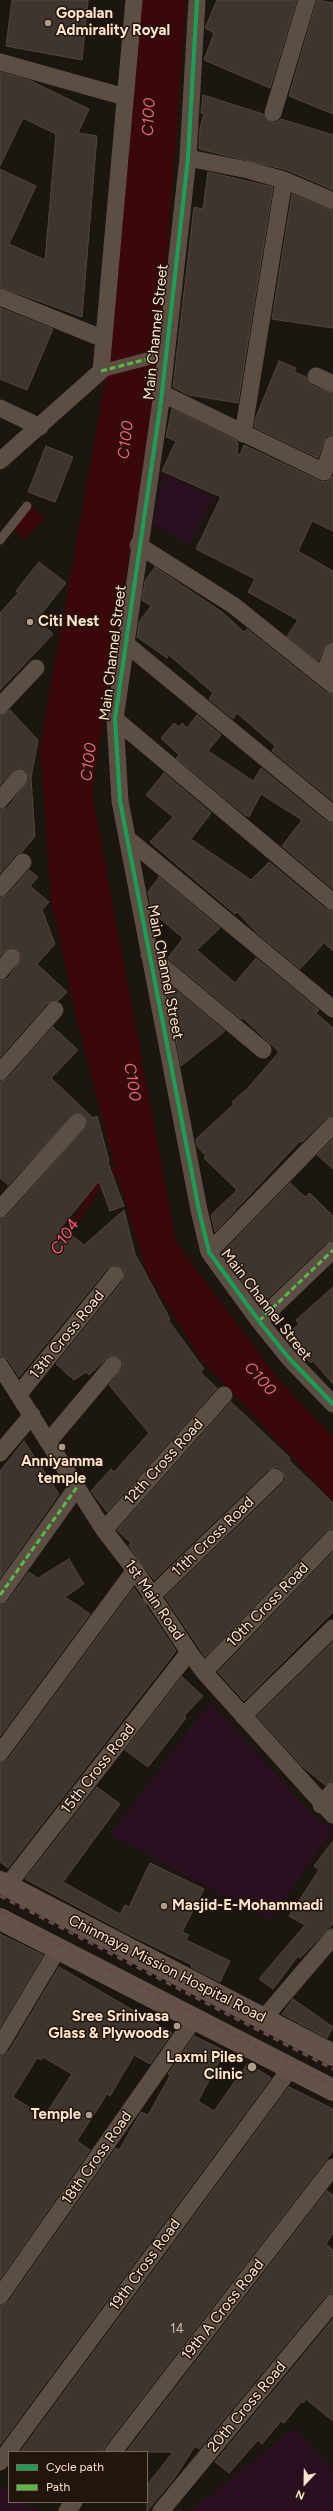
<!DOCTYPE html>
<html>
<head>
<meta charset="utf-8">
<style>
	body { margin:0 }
	#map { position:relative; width:333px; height:2511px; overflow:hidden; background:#1c1610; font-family:Figtree,sans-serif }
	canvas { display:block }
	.legend { position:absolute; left:8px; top:2451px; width:140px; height:52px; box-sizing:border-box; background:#20160c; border:1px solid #796858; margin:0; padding:5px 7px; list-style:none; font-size:12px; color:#ffe3cb }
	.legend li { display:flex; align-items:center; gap:8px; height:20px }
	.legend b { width:20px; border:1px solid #796858 }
	.north { position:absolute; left:285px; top:2463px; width:40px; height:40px; -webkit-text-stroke:3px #20160c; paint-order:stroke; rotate:202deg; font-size:11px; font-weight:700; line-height:16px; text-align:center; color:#ffe3cb }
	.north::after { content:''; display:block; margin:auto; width:14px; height:18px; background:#ffe3cb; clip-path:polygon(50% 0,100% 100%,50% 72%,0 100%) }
</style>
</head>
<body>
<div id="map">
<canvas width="333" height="2511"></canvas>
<ul class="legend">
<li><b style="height:5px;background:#1a9f57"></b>Cycle path</li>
<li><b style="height:5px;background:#58b947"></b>Path</li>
</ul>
<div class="north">N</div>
</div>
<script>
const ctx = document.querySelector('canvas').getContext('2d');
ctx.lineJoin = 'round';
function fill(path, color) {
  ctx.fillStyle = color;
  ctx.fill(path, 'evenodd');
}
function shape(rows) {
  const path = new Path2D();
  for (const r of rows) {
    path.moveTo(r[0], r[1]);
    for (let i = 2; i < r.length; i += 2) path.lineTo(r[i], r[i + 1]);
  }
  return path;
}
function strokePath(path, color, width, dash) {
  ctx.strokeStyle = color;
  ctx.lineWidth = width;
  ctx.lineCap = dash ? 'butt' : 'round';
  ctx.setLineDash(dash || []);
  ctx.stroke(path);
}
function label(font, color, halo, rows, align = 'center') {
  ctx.font = font + ' Figtree,sans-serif';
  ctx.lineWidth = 3;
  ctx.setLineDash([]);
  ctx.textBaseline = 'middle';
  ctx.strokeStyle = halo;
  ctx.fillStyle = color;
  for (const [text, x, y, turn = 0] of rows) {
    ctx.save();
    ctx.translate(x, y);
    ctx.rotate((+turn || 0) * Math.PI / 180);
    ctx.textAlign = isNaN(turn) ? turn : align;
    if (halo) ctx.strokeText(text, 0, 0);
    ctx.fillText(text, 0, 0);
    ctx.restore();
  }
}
const green = shape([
	[163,474,213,497,189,544,154,525],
	[210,1702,314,1817,333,1829,270,1920,111,1835],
	[295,2428,333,2471,333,2511,191,2511],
	[0,2486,9,2492,9,2502,23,2502,36,2511,0,2511]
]);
const water = shape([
	[137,0,186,0,160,356,92,793,176,1243,280,1381,333,1437,333,1501,200,1358,147,1273,117,1176,77,1020,51,899,40,747,105,382],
	[30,506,45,518,24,540,12,528]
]);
const stream = shape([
	[64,1239,98,1186,122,1165]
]);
const building = shape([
	[12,0,88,0,82,60,6,46,12,0],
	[217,0,297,0,270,88,204,60,214,33,205,28,217,0],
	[317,0,333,3,333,114,289,96,317,0],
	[0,72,29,80,89,109,78,133,97,136,82,317,0,287,0,169,36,186,9,244,45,260,56,134,23,118,0,166,0,72],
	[203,95,263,114,270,122,276,123,281,119,333,135,333,190,287,170,199,149,200,128,204,114,201,113,203,95],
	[208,172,273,187,238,403,189,395,173,387,194,207,203,209,208,172],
	[292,194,333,211,333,328,272,319,292,194],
	[0,308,53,329,27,390,0,379,0,308],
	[279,361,296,368,294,372,306,377,312,385,333,394,333,434,327,436,324,441,318,458,254,427,256,417,279,361],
	[172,409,236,440,238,443,237,454,240,455,244,445,320,481,326,482,333,476,333,531,312,521,298,551,333,571,333,641,327,643,318,661,287,636,298,620,248,592,255,579,196,549,221,497,162,471,176,441,166,437,172,409],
	[46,446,73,457,55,502,28,492,46,446],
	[39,562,66,583,37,619,53,634,0,690,0,613,18,593,16,591,39,562],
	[155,567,222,612,244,632,247,629,327,693,333,695,333,801,272,751,275,746,237,713,233,719,209,699,213,693,169,655,167,658,137,637,139,622,151,606,142,600,145,581,155,567],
	[10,710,38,740,31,778,35,836,22,852,16,855,0,873,0,810,8,807,29,779,26,771,16,768,0,785,0,716,10,710],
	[197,715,221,735,208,751,253,781,261,768,327,822,333,824,333,889,282,846,302,820,261,794,249,817,245,815,176,758,179,755,161,738,174,723,179,727,182,723,187,728,197,715],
	[164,773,211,813,191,839,251,880,269,862,327,910,333,912,333,951,324,943,300,969,257,933,237,912,235,914,150,842,173,817,146,795,164,773],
	[29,870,38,877,30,886,49,902,42,910,55,944,37,964,67,992,58,1001,48,1003,0,1057,0,981,8,978,22,958,19,950,13,947,8,948,0,956,0,898,7,895,29,870],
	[159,877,220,928,197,950,235,983,256,958,319,1010,316,1013,333,1028,333,1115,326,1118,302,1142,300,1141,215,1232,211,1215,237,1190,204,1158,206,1156,197,1146,196,1139,234,1104,232,1102,248,1088,279,1052,243,1018,241,1019,168,958,183,938,152,912,148,892,159,877],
	[165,981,225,1031,181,1066,165,981],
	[53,1027,78,1050,51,1078,93,1118,97,1116,109,1161,108,1163,124,1206,110,1211,99,1181,61,1227,84,1245,124,1210,135,1254,170,1319,168,1320,204,1369,200,1372,217,1388,107,1512,91,1491,111,1469,114,1472,149,1433,109,1385,123,1367,119,1357,109,1356,89,1375,86,1372,74,1380,56,1364,123,1281,124,1271,116,1265,107,1269,19,1377,8,1360,0,1356,0,1219,7,1216,88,1124,84,1114,75,1113,8,1185,0,1178,0,1082,7,1079,53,1027],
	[333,1139,333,1169,317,1155,333,1139],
	[290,1183,305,1197,310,1193,333,1216,333,1240,326,1243,260,1306,222,1253,290,1183],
	[333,1287,333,1384,313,1361,311,1363,285,1336,299,1324,296,1320,333,1287],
	[231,1402,290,1458,289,1460,333,1503,333,1528,326,1531,205,1657,165,1597,282,1484,285,1479,282,1470,277,1467,268,1470,154,1580,129,1546,131,1543,117,1530,231,1402],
	[24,1441,59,1494,0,1578,0,1471,24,1441],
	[333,1552,333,1612,244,1701,218,1672,333,1552],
	[69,1559,84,1584,65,1597,90,1614,0,1736,0,1605,8,1601,29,1572,38,1578,69,1559],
	[134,1588,176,1651,8,1868,0,1862,0,1763,8,1759,134,1588],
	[333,1642,333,1781,325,1785,303,1767,257,1716,333,1642],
	[182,1677,203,1696,184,1716,186,1718,148,1767,125,1750,182,1677],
	[97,1787,120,1804,63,1882,120,1914,125,1905,129,1907,150,1863,204,1889,182,1932,189,1935,186,1940,230,1961,220,1982,191,1967,192,1965,128,1934,25,1879,97,1787],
	[333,1841,333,1924,300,1958,298,1956,273,1989,259,1979,305,1925,289,1916,319,1870,314,1866,333,1841],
	[0,1934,43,1955,0,2027,0,1934],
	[59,1967,172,2033,150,2064,134,2055,110,2096,107,2094,77,2141,90,2150,0,2279,0,2056,9,2051,59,1967],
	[43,2057,72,2074,44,2117,13,2097,37,2058,41,2060,43,2057],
	[293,1999,333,2027,327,2038,282,2014,293,1999],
	[194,2036,225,2051,198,2101,214,2111,248,2063,271,2078,0,2445,0,2306,8,2302,116,2148,119,2150,141,2112,148,2115,170,2076,168,2074,194,2036],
	[289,2087,333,2109,333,2151,105,2446,103,2452,20,2452,289,2087],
	[327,2191,333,2195,333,2233,326,2244,333,2250,333,2293,325,2297,199,2449,195,2446,174,2479,147,2511,147,2485,173,2452,126,2452,327,2191],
	[333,2319,333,2421,306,2399,303,2403,302,2401,284,2423,281,2421,262,2444,258,2440,229,2473,215,2462,333,2319]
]);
const service = shape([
	[0,540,27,506]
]);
const pedestrian = shape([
	[101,371,151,358]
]);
const minor = shape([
	[197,0,188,158,161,401,115,719,120,801,199,1210,209,1252,259,1321,288,1357,333,1404],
	[0,62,125,97],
	[273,113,307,0],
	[188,158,248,170,284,180,333,201],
	[0,297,104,339],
	[316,376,333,384],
	[161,393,324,472,333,444],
	[0,408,40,427],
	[243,434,284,180],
	[0,461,101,371,134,0],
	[138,545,233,605,333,685],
	[125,643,333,814],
	[323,676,333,651],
	[0,706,36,668],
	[115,719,333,902],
	[0,800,19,778],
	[127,838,333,1009],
	[0,888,23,862],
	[149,955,263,1050],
	[0,971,12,957],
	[0,1072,55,1010],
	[0,1209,78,1122],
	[209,1252,333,1125],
	[259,1321,333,1250],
	[0,1366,104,1530,135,1570,189,1652,204,1672,333,1815],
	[19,1394,115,1275],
	[49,1441,113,1365],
	[0,1453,32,1415],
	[104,1530,224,1395],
	[0,1595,77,1487],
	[151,1597,275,1477],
	[204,1672,333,1538],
	[243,1716,333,1628],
	[0,1753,135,1570],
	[321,1805,333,1791],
	[7,1886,189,1652],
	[263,2019,333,1937],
	[0,2046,58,1949],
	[0,2296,194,2019],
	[113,2452,333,2167],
	[0,2462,290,2069],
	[67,2511,74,2502],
	[161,2511,333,2303]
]);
const secondary = shape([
	[0,1882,333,2055],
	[0,1919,333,2090]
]);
const rail = shape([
	[0,1896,333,2069],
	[0,1913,333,2085]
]);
const quiet = shape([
	[101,371,151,358],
	[259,1321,333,1250],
	[0,1595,77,1487]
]);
const cycleway = shape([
	[197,0,188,158,161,401,115,719,120,801,199,1210,209,1252,259,1321,288,1357,333,1404]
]);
const markers = [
	[48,23,4,"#b09b8a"],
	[30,622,4,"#b09b8a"],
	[62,1447,4,"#b09b8a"],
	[164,1906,4,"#b09b8a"],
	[177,2026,4,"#b09b8a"],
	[252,2067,5,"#b09b8a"],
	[89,2115,4,"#b09b8a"]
];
const numberNames = [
	["14",177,2329]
];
const poiNames = [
	["Gopalan",56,14],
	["Admirality Royal",56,31],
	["Citi Nest",38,622],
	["Anniyamma",62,1462,"center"],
	["temple",62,1479,"center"],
	["Masjid-E-Mohammadi",172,1906],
	["Sree Srinivasa",169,2017,"right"],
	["Glass & Plywoods",169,2034,"right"],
	["Laxmi Piles",243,2058,"right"],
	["Clinic",243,2075,"right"],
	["Temple",81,2115,"right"]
];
const streetNames = [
	["Main Channel Street",156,332,-84],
	["Main Channel Street",113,653,-83],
	["Main Channel Street",165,972,79],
	["Main Channel Street",266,1305,52],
	["13th Cross Road",67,1335,-51],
	["12th Cross Road",164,1462,-48],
	["11th Cross Road",213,1537,-44],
	["1st Main Road",154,1600,56],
	["10th Cross Road",268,1605,-46],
	["15th Cross Road",98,1769,-52],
	["Chinmaya Mission Hospital Road",167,1969,27],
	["18th Cross Road",97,2158,-55],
	["19th Cross Road",145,2265,-54],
	["19th A Cross Road",223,2310,-52],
	["20th Cross Road",247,2407,-50]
];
const waterNames = [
	["C100",149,117,-87],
	["C100",126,440,-83],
	["C100",89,762,-83],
	["C100",132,1082,81],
	["C104",65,1237,-57],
	["C100",260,1379,48]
];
fill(green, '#290f20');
fill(water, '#3b0809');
strokePath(stream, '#3b0809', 6);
fill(building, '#3e362e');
strokePath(building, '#50463a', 1);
strokePath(service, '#5d4e44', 9);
strokePath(pedestrian, '#5d4e44', 13);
strokePath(minor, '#5d4e44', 17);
strokePath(secondary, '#635247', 22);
strokePath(rail, '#69474f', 3, [6, 5]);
strokePath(quiet, '#58b947', 3, [6, 3]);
strokePath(cycleway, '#1a9f57', 4);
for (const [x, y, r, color] of markers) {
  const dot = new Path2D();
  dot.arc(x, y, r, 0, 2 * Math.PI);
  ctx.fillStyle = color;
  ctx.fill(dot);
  strokePath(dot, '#20160c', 1.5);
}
label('13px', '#cfb8a4', null, numberNames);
label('bold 15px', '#ffe3cb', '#20160c', poiNames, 'left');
label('15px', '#ffe3cb', '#20160c', streetNames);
label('italic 16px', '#ff5979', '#20160c', waterNames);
</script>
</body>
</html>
